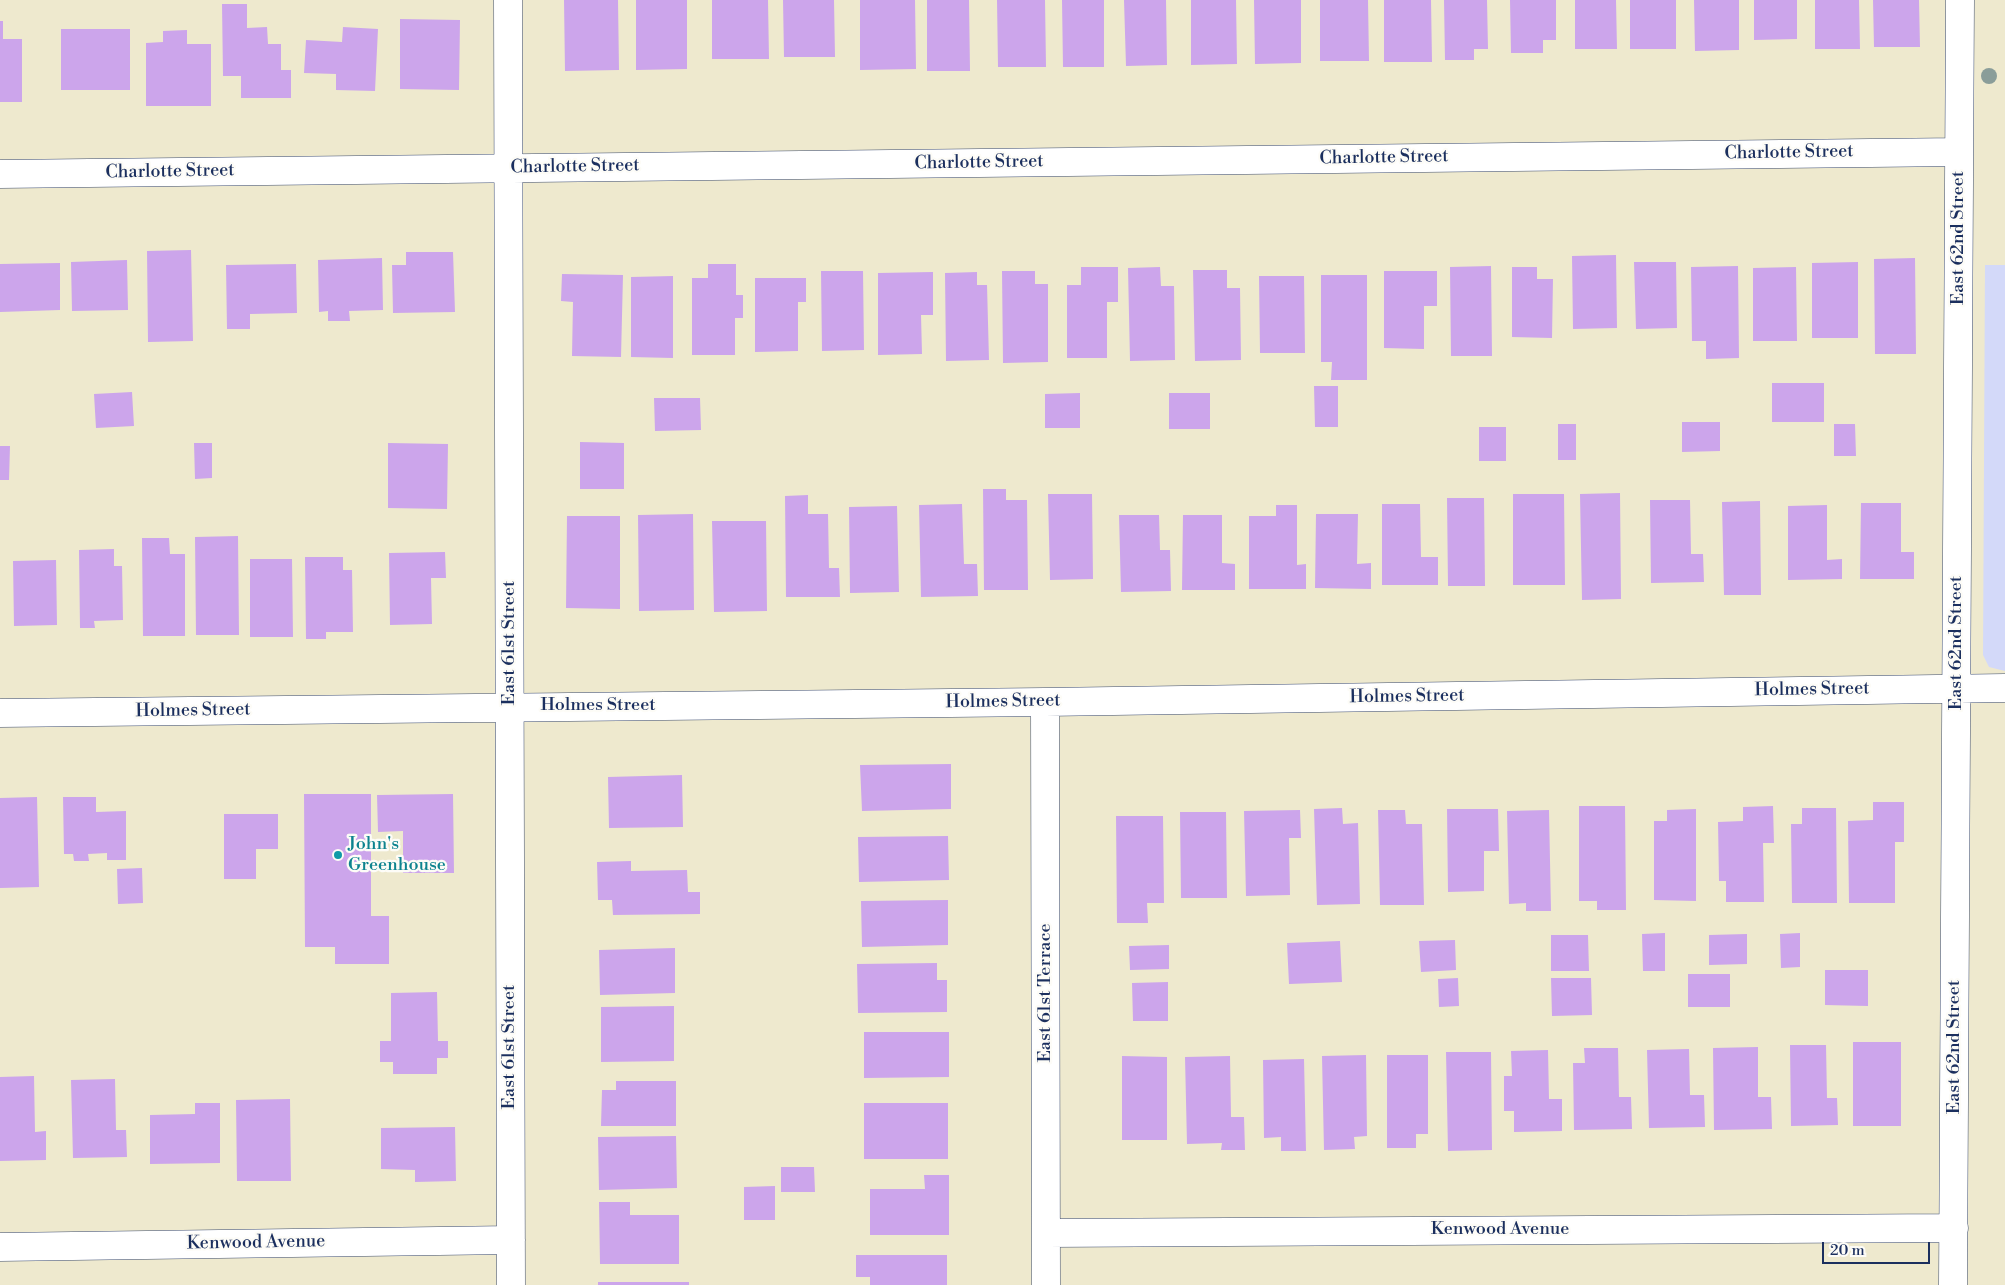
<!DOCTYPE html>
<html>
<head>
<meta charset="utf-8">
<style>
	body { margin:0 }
	#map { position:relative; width:2005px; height:1285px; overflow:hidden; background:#eee9ce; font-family:"Libre Bodoni",serif }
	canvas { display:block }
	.scale { position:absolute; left:1822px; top:1242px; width:108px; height:22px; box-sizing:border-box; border:2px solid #1b2f5e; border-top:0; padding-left:6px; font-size:15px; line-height:18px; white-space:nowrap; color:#1b2f5e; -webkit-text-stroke:4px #fdfcf7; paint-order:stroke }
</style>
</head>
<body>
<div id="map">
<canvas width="2005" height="1285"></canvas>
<div class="scale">20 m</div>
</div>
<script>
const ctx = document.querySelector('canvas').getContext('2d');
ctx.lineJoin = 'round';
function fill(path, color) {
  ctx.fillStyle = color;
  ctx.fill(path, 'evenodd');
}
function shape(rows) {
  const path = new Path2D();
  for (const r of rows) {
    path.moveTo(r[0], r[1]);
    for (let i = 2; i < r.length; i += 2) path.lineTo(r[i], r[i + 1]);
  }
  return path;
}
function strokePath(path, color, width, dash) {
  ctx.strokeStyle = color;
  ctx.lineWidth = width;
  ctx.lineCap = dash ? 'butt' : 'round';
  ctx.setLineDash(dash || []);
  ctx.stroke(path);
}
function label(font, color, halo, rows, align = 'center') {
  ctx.font = font + ' "Libre Bodoni",serif';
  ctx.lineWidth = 4.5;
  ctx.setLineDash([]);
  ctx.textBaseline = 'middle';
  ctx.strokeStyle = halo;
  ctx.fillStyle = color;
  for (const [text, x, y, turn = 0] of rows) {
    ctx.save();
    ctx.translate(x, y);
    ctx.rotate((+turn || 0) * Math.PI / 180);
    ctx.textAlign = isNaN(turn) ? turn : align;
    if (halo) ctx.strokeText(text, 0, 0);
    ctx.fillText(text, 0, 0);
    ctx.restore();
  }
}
const built = shape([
	[1985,265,2005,265,2005,671,1989,667,1983,655]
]);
const building = shape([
	[564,0,618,0,619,70,565,71],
	[636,0,687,0,687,69,636,70],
	[712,0,768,0,769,59,712,59],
	[783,0,834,0,835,57,784,57],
	[860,0,915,0,916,69,860,70],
	[927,0,969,0,970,71,927,71],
	[997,0,1045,0,1046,67,998,67],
	[1062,0,1104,0,1104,67,1063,67],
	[1124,0,1166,0,1167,65,1126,66],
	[1191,0,1236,0,1237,64,1191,65],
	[1254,0,1301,0,1301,63,1255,64],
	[1320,0,1368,0,1369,61,1320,61],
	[1384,0,1431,0,1432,62,1384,62],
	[1444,0,1487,0,1488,49,1474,49,1474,60,1445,60],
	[1510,0,1556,0,1556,40,1543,40,1543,53,1511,53],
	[1575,0,1616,0,1617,49,1575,49],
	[1630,0,1676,0,1676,49,1630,49],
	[1694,0,1739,0,1739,50,1695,51],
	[1754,0,1797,0,1797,39,1754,40],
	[1815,0,1859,0,1860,49,1815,49],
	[1873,0,1919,0,1920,47,1874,47],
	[222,4,247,4,247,28,267,27,268,44,281,44,281,70,291,70,291,98,241,98,241,76,223,76],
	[400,19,460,20,459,90,400,89],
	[0,21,3,21,3,39,22,39,22,102,0,102],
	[343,27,378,29,375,91,336,90,336,74,304,73,306,40,342,42],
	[61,29,130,29,130,90,61,90],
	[187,30,187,44,211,44,211,106,146,106,146,43,163,42,163,31],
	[191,250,193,341,148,342,147,251],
	[406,252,453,252,455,312,393,313,392,265,406,265],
	[1616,255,1617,328,1573,329,1572,256],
	[382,258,383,310,349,311,350,321,328,321,328,311,319,312,318,260],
	[1915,258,1916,354,1875,354,1874,259],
	[127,260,128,310,72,311,71,262],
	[1634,262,1676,262,1677,328,1636,329],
	[1858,262,1858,338,1812,338,1812,263],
	[60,263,60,310,0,312,0,264],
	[296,264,297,313,250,314,250,329,227,329,226,265],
	[708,264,736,264,736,295,743,295,743,318,735,318,735,355,692,355,692,278,708,278],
	[1491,266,1492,356,1451,356,1450,267],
	[1738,266,1739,358,1706,359,1706,341,1692,341,1691,267],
	[1081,267,1118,267,1118,302,1107,302,1107,358,1067,358,1067,285,1081,285],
	[1160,267,1161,286,1174,286,1175,360,1130,361,1128,268],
	[1512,267,1537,267,1537,279,1553,279,1552,338,1512,337],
	[1796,267,1797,341,1753,341,1753,268],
	[1193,270,1227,270,1227,288,1240,288,1241,360,1195,361],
	[821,271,863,271,864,350,822,351],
	[1002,271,1035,271,1035,284,1048,284,1048,362,1003,363],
	[1384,271,1437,271,1437,306,1424,306,1424,349,1384,348],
	[933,272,933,315,921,315,922,354,878,355,878,273],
	[977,272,977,285,987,285,989,360,946,361,945,273],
	[562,274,623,275,621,357,572,356,573,302,561,301],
	[1321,275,1367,275,1367,380,1331,380,1332,362,1321,362],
	[673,276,673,358,631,357,631,277],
	[1259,276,1304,276,1305,353,1260,353],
	[755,278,806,278,806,302,798,302,798,351,755,352],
	[1772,383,1824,383,1824,422,1772,422],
	[1314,386,1338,386,1338,427,1315,427],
	[132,392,134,426,96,428,94,394],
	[1080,393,1080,428,1045,428,1045,394],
	[1169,393,1210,393,1210,429,1169,429],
	[654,398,700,398,701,430,655,431],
	[1682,422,1720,422,1720,451,1682,452],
	[1558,424,1576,424,1576,460,1558,460],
	[1834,424,1855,424,1856,456,1834,456],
	[1479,427,1506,427,1506,461,1479,461],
	[580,442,624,443,624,489,580,489],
	[194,443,212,443,212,478,195,479],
	[388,443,448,444,447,509,388,508],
	[0,446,10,446,9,480,0,480],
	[983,489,1006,489,1006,500,1027,500,1028,590,984,590],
	[1620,493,1621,599,1582,600,1580,494],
	[1048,494,1092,494,1093,579,1050,580],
	[1513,494,1564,494,1565,585,1513,585],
	[808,495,808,514,828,514,829,568,839,568,840,597,786,597,785,496],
	[1447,498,1484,498,1485,586,1448,586],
	[1650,500,1690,500,1691,554,1703,554,1704,582,1651,583],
	[1760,501,1761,595,1724,595,1722,502],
	[1861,503,1901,503,1901,552,1914,552,1914,579,1860,579],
	[962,504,964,564,977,564,978,596,921,597,919,505],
	[1382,504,1420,504,1421,557,1438,557,1438,585,1382,585],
	[1276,505,1297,505,1297,565,1306,564,1306,589,1249,589,1249,516,1276,516],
	[1827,505,1827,560,1842,559,1842,579,1788,580,1788,506],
	[897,506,899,592,850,593,849,507],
	[693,514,694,610,639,611,638,515],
	[1316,514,1358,514,1357,564,1371,563,1371,589,1315,588],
	[1119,515,1159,515,1160,550,1170,550,1171,591,1121,592],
	[1183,515,1222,515,1222,563,1235,564,1235,590,1182,590],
	[567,516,620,516,620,609,566,608],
	[712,521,766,521,767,611,714,612],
	[238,536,239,635,196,635,195,537],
	[142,538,169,538,170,554,185,554,185,636,143,636],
	[114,549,114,566,122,566,123,620,94,621,95,628,80,628,79,550],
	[445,552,446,578,431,578,432,624,390,625,389,553],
	[305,557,343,557,343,570,352,570,353,632,326,632,326,639,306,639],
	[250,559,292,559,293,637,250,637],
	[56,560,57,625,14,626,13,561],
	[951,764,951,809,862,811,860,765],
	[682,775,683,827,609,828,608,777],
	[304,794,371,794,371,916,389,916,389,964,335,964,335,947,305,947],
	[453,794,454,873,403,873,403,831,378,832,377,795],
	[37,797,39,887,0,888,0,798],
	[63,797,96,797,96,812,126,811,126,860,107,860,107,853,88,854,89,861,74,861,73,854,64,854],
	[1873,802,1904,802,1904,842,1895,842,1895,903,1849,903,1848,821,1873,820],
	[1579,806,1625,806,1626,910,1597,910,1597,901,1579,901],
	[1773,806,1774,843,1763,843,1764,902,1726,902,1726,881,1719,881,1718,822,1743,821,1743,807],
	[1342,808,1343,824,1358,823,1360,904,1317,905,1314,809],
	[1802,808,1836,808,1837,903,1792,903,1791,824,1802,824],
	[1447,809,1498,809,1499,851,1484,851,1484,891,1448,892],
	[1696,809,1696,901,1654,900,1654,821,1667,821,1667,810],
	[1300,810,1301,838,1289,838,1290,895,1246,896,1244,811],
	[1378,810,1405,810,1406,824,1422,824,1424,905,1380,905],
	[1549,810,1551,911,1526,911,1526,903,1509,904,1507,811],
	[1180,812,1226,812,1227,898,1181,898],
	[224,814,278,814,278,849,256,849,256,879,224,879],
	[1116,816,1163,816,1164,903,1147,903,1148,923,1117,923],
	[948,836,949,880,859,882,858,837],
	[631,861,631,871,687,870,688,892,700,892,700,914,613,915,612,900,598,900,597,862],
	[142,868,143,903,118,904,117,869],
	[948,900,948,945,862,947,861,901],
	[1665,933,1665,971,1643,971,1642,934],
	[1800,933,1800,967,1781,968,1780,934],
	[1747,934,1747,964,1709,965,1709,935],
	[1551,935,1588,935,1589,971,1551,971],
	[1455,940,1456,970,1421,972,1419,941],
	[1340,941,1342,982,1289,984,1287,943],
	[1169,945,1169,969,1130,970,1129,946],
	[675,948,675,993,600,995,599,950],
	[937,963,937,980,947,980,947,1012,858,1013,857,964],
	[1825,970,1868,970,1868,1006,1825,1005],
	[1688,974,1730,974,1730,1007,1688,1007],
	[1458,978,1459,1006,1439,1007,1438,979],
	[1551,978,1591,978,1592,1015,1552,1016],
	[1168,982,1168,1021,1133,1021,1132,983],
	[437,992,438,1041,448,1041,448,1058,437,1058,437,1074,393,1074,393,1062,380,1062,380,1041,391,1041,391,993],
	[674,1006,674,1061,601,1062,601,1007],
	[864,1032,949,1032,949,1077,864,1078],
	[1853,1042,1901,1042,1901,1126,1853,1126],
	[1790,1045,1826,1045,1827,1098,1837,1098,1838,1125,1791,1126],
	[1758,1047,1758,1097,1771,1097,1772,1129,1714,1130,1713,1048],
	[1584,1048,1618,1048,1619,1097,1631,1097,1632,1129,1574,1130,1573,1063,1585,1063],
	[1689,1049,1690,1095,1704,1095,1705,1127,1649,1128,1647,1050],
	[1548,1050,1549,1099,1562,1099,1562,1131,1514,1132,1514,1111,1504,1111,1504,1076,1512,1076,1511,1051],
	[1446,1052,1491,1052,1492,1150,1448,1151],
	[1366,1055,1367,1136,1354,1137,1355,1149,1324,1150,1322,1056],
	[1387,1055,1428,1055,1428,1134,1416,1134,1416,1148,1387,1148],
	[1122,1056,1167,1057,1167,1140,1122,1140],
	[1230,1056,1231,1117,1244,1117,1245,1150,1221,1150,1222,1143,1187,1144,1185,1057],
	[1304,1059,1306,1151,1281,1151,1281,1137,1264,1138,1263,1060],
	[34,1076,35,1132,46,1131,46,1160,0,1161,0,1077],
	[115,1079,116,1130,126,1130,127,1157,73,1158,71,1080],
	[616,1081,676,1081,676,1126,601,1126,602,1090,616,1090],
	[290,1099,291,1181,237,1181,236,1100],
	[195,1103,220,1103,220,1163,150,1164,150,1115,195,1114],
	[864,1103,948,1103,948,1159,864,1159],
	[455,1127,456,1181,415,1182,415,1170,381,1169,381,1128],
	[676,1136,677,1188,599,1190,598,1137],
	[781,1167,814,1167,815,1192,781,1192],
	[924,1175,949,1175,949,1235,870,1235,870,1189,925,1189],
	[775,1186,775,1220,744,1220,744,1187],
	[599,1202,630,1202,630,1215,679,1215,679,1264,600,1264],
	[856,1255,947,1255,947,1285,870,1285,870,1277,856,1277],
	[598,1282,689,1282,689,1285,598,1285]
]);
const minor = shape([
	[508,0,511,1285],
	[0,174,1959,152],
	[1045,702,1046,1285],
	[0,713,1045,702,2005,688],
	[1047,1233,1954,1228],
	[0,1247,511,1240],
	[1953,1285,1960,0]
]);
const trees = [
	[1989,76]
];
const markers = [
	[338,855,5,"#0f9aa8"]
];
const streetNames = [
	["Charlotte Street",1789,153,-1],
	["Charlotte Street",1384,158,-1],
	["Charlotte Street",979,163,-1],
	["Charlotte Street",575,167,-1],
	["Charlotte Street",170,172,-1],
	["East 62nd Street",1959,238,-90],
	["East 61st Street",510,643,-90],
	["East 62nd Street",1957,643,-90],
	["Holmes Street",1812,690,-1],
	["Holmes Street",1407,697,-1],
	["Holmes Street",1003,702,-1],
	["Holmes Street",598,706],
	["Holmes Street",193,711,-1],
	["East 61st Terrace",1046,993,-90],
	["East 61st Street",510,1047,-90],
	["East 62nd Street",1955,1047,-90],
	["Kenwood Avenue",1500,1230],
	["Kenwood Avenue",256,1243,-1]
];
const cultureNames = [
	["John's",348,845],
	["Greenhouse",348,866]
];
fill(built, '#d3d9f9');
fill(building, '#cca5eb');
strokePath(minor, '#3b4b6f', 29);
strokePath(minor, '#fff', 28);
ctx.fillStyle = '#8a9d99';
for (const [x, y] of trees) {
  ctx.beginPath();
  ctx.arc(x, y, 8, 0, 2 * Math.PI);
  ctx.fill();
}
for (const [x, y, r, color] of markers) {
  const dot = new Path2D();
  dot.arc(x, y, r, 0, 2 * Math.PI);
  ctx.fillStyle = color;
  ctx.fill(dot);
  strokePath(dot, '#fdfcf7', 2);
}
label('18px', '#1b2f5e', '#fdfcf7', streetNames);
label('18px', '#0d838f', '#fdfcf7', cultureNames, 'left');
</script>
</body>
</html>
